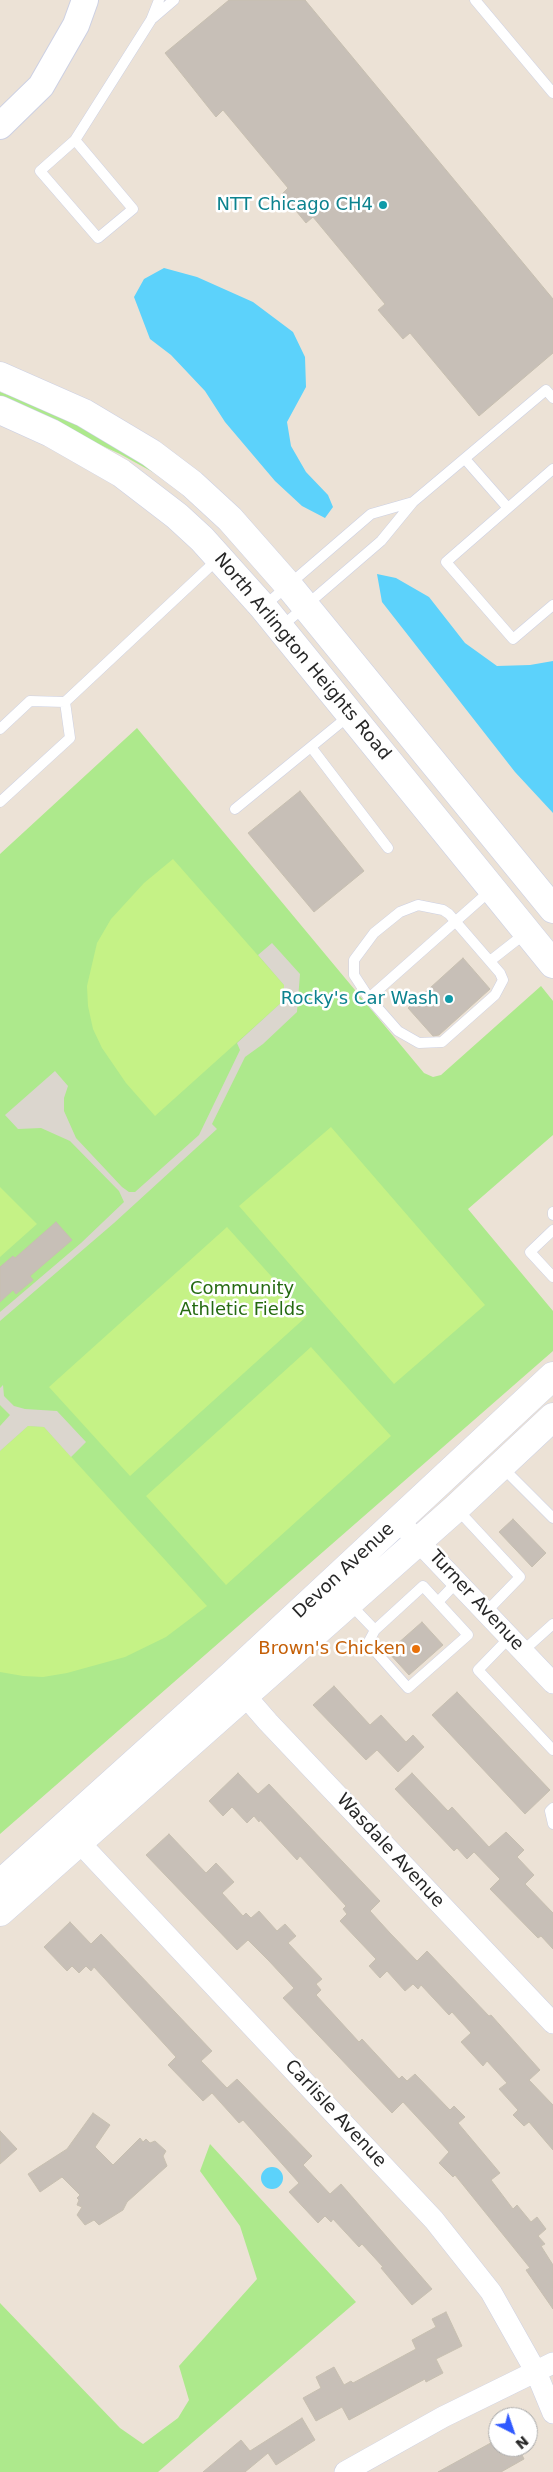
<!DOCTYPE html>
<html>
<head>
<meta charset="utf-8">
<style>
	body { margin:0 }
	#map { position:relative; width:553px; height:2472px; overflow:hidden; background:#ece2d6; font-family:"DejaVu Sans",sans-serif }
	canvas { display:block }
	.north { position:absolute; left:488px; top:2407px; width:50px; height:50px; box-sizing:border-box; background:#fff; border:1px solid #a9a9a9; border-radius:50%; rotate:139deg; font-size:14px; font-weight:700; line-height:20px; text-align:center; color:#272727 }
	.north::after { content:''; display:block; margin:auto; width:18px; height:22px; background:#3059ff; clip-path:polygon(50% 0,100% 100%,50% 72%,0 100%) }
</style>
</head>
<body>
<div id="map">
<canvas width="553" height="2472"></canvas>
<div class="north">N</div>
</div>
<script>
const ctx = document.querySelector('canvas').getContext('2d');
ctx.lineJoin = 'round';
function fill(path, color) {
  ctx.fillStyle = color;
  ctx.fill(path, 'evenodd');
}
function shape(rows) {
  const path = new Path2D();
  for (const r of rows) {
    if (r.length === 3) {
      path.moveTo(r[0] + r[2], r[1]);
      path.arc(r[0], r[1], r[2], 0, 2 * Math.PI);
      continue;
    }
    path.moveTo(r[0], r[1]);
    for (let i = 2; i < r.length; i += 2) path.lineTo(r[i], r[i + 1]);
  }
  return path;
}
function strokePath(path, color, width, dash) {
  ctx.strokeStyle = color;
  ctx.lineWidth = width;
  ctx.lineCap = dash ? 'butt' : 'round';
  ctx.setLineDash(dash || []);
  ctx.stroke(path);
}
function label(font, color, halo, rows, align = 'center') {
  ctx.font = font + ' "DejaVu Sans",sans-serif';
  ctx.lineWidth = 5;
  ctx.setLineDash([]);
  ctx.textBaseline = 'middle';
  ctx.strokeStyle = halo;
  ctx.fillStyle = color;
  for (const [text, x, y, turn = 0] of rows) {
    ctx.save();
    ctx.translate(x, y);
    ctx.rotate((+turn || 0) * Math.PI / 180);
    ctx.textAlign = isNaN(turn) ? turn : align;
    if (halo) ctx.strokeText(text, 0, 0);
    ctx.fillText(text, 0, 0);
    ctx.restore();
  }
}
const green = shape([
	[0,392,57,412,127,451,158,475,120,454,0,399],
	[137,728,424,1073,433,1077,441,1075,541,986,553,1001,553,1135,468,1209,553,1311,553,1351,0,1834,0,854],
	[210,2144,356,2302,158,2472,0,2472,0,2303,120,2428,143,2444,178,2418,189,2400,179,2366,257,2279,240,2226,200,2171]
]);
const pitch = shape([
	[173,859,284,985,283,1001,155,1116,126,1083,102,1048,93,1029,88,1006,87,986,97,943,111,919,144,883],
	[331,1127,485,1305,394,1384,239,1206],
	[0,1187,37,1224,0,1257],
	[227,1227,307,1316,130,1476,49,1387],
	[311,1347,391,1436,226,1585,146,1496],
	[28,1426,44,1427,207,1606,166,1637,125,1657,67,1673,43,1677,23,1676,0,1672,0,1451]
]);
const plaza = shape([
	[272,943,300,974,297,1012,263,1044,245,1057,212,1124,217,1129,114,1223,0,1321,0,1312,81,1243,124,1202,119,1191,70,1141,41,1128,18,1129,5,1115,55,1071,68,1086,64,1098,64,1111,76,1138,122,1187,129,1192,135,1192,199,1135,240,1050,237,1043,283,1001,284,985,258,955],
	[3,1385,4,1396,14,1406,25,1409,57,1411,86,1442,71,1457,44,1427,28,1426,0,1451,0,1426,10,1415,0,1405,0,1388]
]);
const water = shape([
	[164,268,197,277,253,302,293,332,305,357,306,387,287,422,291,446,306,472,328,495,333,507,325,518,302,506,275,481,225,422,205,391,171,355,150,339,134,297,144,279],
	[377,574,396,578,429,597,465,643,497,666,530,665,553,661,553,813,515,772,382,602],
	[272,2178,11]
]);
const building = shape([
	[229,0,305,0,553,299,553,353,479,416,410,333,403,339,378,310,385,304,313,217,306,223,282,194,288,188,223,110,216,117,165,53,229,0],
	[300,791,364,871,314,912,248,833,300,791],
	[463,958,490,989,439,1035,433,1036,408,1008,463,958],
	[56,1222,72,1240,30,1276,33,1280,16,1294,13,1290,0,1302,0,1267,13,1256,15,1258,56,1222],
	[513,1519,546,1553,532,1567,499,1532,513,1519],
	[422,1622,443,1645,409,1675,388,1652,422,1622],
	[334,1686,370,1725,381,1715,406,1742,413,1735,424,1747,398,1772,377,1750,366,1760,313,1705,334,1686],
	[457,1692,550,1790,525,1814,432,1715,457,1692],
	[238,1773,258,1794,269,1784,380,1901,370,1911,390,1933,417,1961,427,1951,489,2016,491,2015,540,2070,529,2080,553,2105,553,2150,529,2122,524,2126,513,2115,518,2110,499,2089,507,2083,487,2061,483,2066,461,2042,471,2033,452,2012,449,2015,421,1985,418,1989,413,1984,405,1991,387,1971,380,1978,369,1966,376,1959,340,1921,347,1914,343,1909,346,1906,300,1856,297,1860,260,1820,259,1822,254,1816,247,1823,232,1807,223,1816,209,1801,238,1773],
	[412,1773,448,1811,452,1807,489,1847,506,1832,524,1850,517,1857,534,1875,525,1884,553,1913,553,1949,541,1936,538,1938,490,1889,500,1879,474,1852,467,1859,457,1848,454,1851,395,1789,412,1773],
	[169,1834,206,1873,216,1863,234,1882,222,1893,243,1916,246,1913,251,1918,259,1911,277,1931,285,1924,296,1936,288,1943,322,1979,316,1984,321,1990,316,1995,359,2042,362,2039,399,2079,402,2076,407,2081,415,2074,450,2110,454,2106,465,2117,458,2123,500,2173,491,2180,513,2209,517,2205,531,2222,537,2217,546,2229,538,2236,545,2244,541,2246,553,2265,553,2309,526,2270,530,2268,455,2175,453,2177,439,2163,449,2152,429,2130,403,2102,392,2113,283,1998,294,1988,269,1961,248,1940,237,1950,146,1855,169,1834],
	[70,1922,91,1944,101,1934,212,2051,201,2061,227,2088,237,2079,312,2156,303,2165,330,2194,341,2184,432,2289,412,2305,381,2268,383,2267,362,2244,359,2247,333,2219,331,2222,325,2216,318,2223,289,2192,299,2183,243,2120,239,2123,212,2093,203,2101,168,2065,176,2057,94,1967,91,1971,86,1966,79,1973,72,1966,67,1971,44,1947,70,1922],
	[93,2113,110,2125,95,2147,113,2165,140,2138,143,2142,146,2139,150,2143,155,2141,166,2151,163,2156,167,2166,127,2202,123,2210,99,2225,94,2220,85,2225,77,2215,82,2207,77,2205,79,2200,77,2198,80,2195,62,2177,40,2192,28,2174,67,2149,93,2113],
	[0,2131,17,2149,0,2164,0,2131],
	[446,2312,462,2346,436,2359,443,2373,426,2382,425,2379,349,2420,342,2407,316,2421,303,2398,321,2388,316,2377,334,2367,344,2385,351,2381,353,2383,416,2349,412,2340,436,2327,432,2319,446,2312],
	[302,2418,315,2440,276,2465,268,2453,245,2472,203,2472,241,2440,250,2451,302,2418],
	[498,2439,498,2447,518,2447,524,2459,501,2472,438,2472,498,2439]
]);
const service = shape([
	[475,0,553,93],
	[153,18,174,0],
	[75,140,40,171,98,238,133,209,75,140,151,20,159,0],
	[465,459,508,508],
	[553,469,446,562,513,639,553,605],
	[263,607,371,514,413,502],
	[281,627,381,541,413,502,546,390,553,398],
	[0,729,30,701,65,702,219,558],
	[311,747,388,848],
	[0,802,70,738,65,702],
	[235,809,350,715],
	[418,905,443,910,449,914,500,973,503,980,495,995,442,1042,419,1043,398,1031,369,998,354,975,354,960,374,933,400,912,418,905],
	[490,961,527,932],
	[369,998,491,890],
	[553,1212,553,1215],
	[553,1230,530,1252,553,1277],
	[501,1466,553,1518],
	[457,1509,520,1577,486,1612],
	[438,1602,457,1582],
	[350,1604,375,1630,423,1586,468,1635,408,1688,368,1643,375,1630],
	[510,1637,478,1670,553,1750],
	[523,1651,553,1624],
	[553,1808,550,1811,553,1824]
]);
const minor = shape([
	[398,1520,553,1683],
	[235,1684,268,1722,553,2023],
	[79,1842,434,2220,491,2292,536,2372,553,2413],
	[345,2472,443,2417,553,2363]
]);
const tertiary = shape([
	[0,126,41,86,76,25,85,0]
]);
const secondary = shape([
	[0,376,84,413,151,453,192,484,230,519,289,586,553,909],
	[0,410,51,433,121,473,177,516,202,539,263,607,553,964],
	[0,1884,230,1677,553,1376],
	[0,1912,456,1508,553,1417]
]);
const markers = [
	[383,205,5,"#0f9aa8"],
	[449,999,5,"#0f9aa8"],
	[416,1649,5,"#e8710a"]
];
const cultureNames = [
	["NTT Chicago CH4",373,205],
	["Rocky's Car Wash",439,999]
];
const streetNames = [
	["North Arlington Heights Road",302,657,50],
	["Devon Avenue",344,1571,-43],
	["Turner Avenue",476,1601,47],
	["Wasdale Avenue",390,1851,47],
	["Carlisle Avenue",335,2114,47]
];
const parkNames = [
	["Community",242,1289],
	["Athletic Fields",242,1310]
];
const foodNames = [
	["Brown's Chicken",406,1649]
];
fill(green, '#ade98c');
fill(pitch, '#c5f286');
fill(plaza, '#dbd6ce');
fill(water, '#5cd2fb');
fill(building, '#c7bfb7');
strokePath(building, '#c7bfb0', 1);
strokePath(service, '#ccd0e3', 11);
strokePath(minor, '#ccd0e3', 22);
strokePath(tertiary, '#ccd0e3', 28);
strokePath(secondary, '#ccd0e3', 29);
strokePath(service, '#fff', 10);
strokePath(minor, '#fff', 21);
strokePath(tertiary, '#fff', 26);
strokePath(secondary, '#fff', 28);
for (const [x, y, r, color] of markers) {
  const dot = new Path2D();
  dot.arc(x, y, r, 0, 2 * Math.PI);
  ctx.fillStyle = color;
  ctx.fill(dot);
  strokePath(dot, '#fff', 2);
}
label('18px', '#0d838f', '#fff', cultureNames, 'right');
label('18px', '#272727', '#fff', streetNames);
label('18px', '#256a11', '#fff', parkNames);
label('18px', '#c56008', '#fff', foodNames, 'right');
</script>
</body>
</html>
